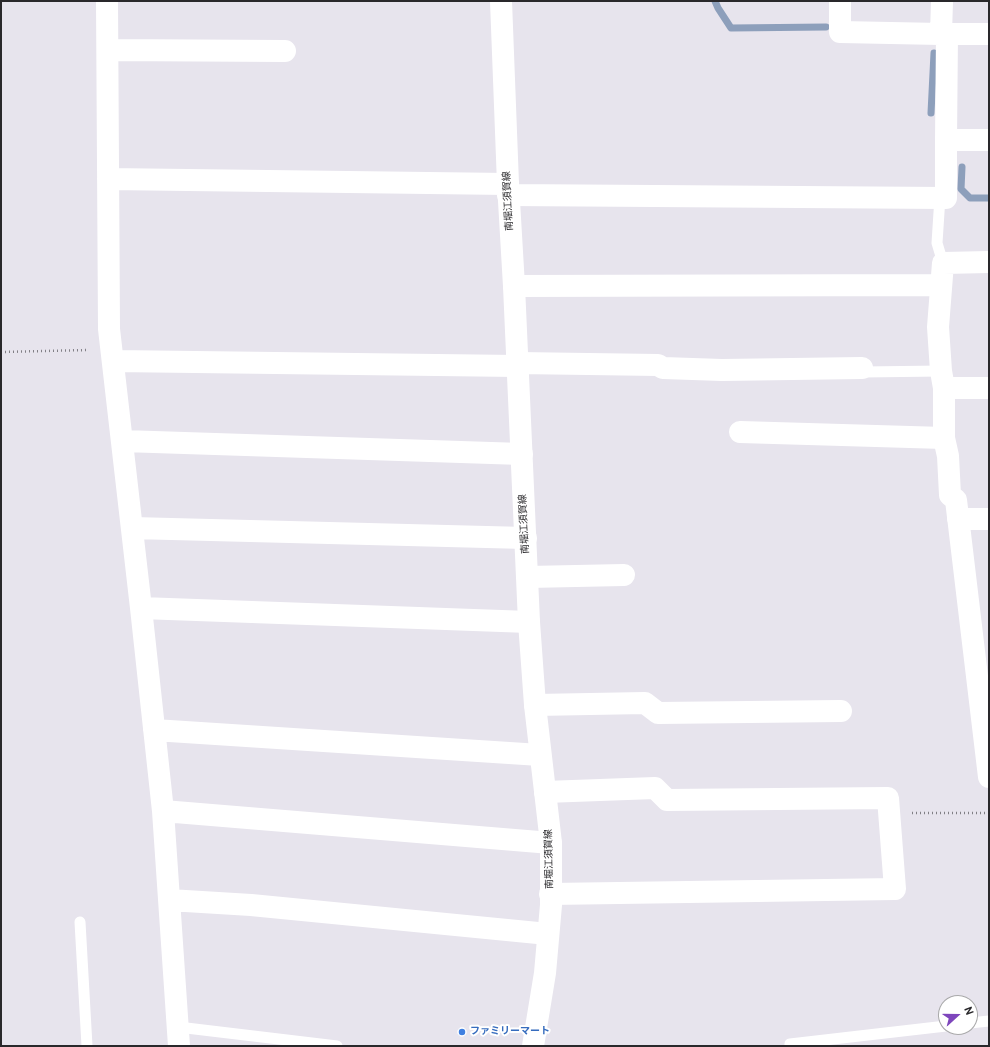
<!DOCTYPE html>
<html>
<head>
<meta charset="utf-8">
<style>
	body { margin:0 }
	#map { position:relative; width:990px; height:1047px; overflow:hidden; background:#e7e4ed; font-family:Overpass,sans-serif }
	canvas { display:block }
	.frame { position:absolute; inset:0; border:2px solid #29282b; pointer-events:none }
	.north { position:absolute; left:938px; top:995px; width:40px; height:40px; box-sizing:border-box; background:#fff; border:1px solid #a9a9aa; border-radius:50%; rotate:69deg; font-size:11px; font-weight:700; line-height:16px; text-align:center; color:#29282b }
	.north::after { content:''; display:block; margin:auto; width:14px; height:18px; background:#7e46bc; clip-path:polygon(50% 0,100% 100%,50% 72%,0 100%) }
</style>
</head>
<body>
<div id="map">
<canvas width="990" height="1047"></canvas>
<div class="frame"></div>
<div class="north">N</div>
</div>
<script>
const ctx = document.querySelector('canvas').getContext('2d');
ctx.lineJoin = 'round';
function shape(rows) {
  const path = new Path2D();
  for (const r of rows) {
    path.moveTo(r[0], r[1]);
    for (let i = 2; i < r.length; i += 2) path.lineTo(r[i], r[i + 1]);
  }
  return path;
}
function strokePath(path, color, width, dash) {
  ctx.strokeStyle = color;
  ctx.lineWidth = width;
  ctx.lineCap = dash ? 'butt' : 'round';
  ctx.setLineDash(dash || []);
  ctx.stroke(path);
}
function label(font, color, halo, rows, align = 'center') {
  ctx.font = font + ' Overpass,"Noto Sans JP",sans-serif';
  ctx.lineWidth = 4;
  ctx.setLineDash([]);
  ctx.textBaseline = 'middle';
  ctx.strokeStyle = halo;
  ctx.fillStyle = color;
  for (const [text, x, y, turn = 0] of rows) {
    ctx.save();
    ctx.translate(x, y);
    ctx.rotate((+turn || 0) * Math.PI / 180);
    ctx.textAlign = isNaN(turn) ? turn : align;
    if (halo) ctx.strokeText(text, 0, 0);
    ctx.fillText(text, 0, 0);
    ctx.restore();
  }
}
const stream = shape([
	[715,1,718,8,731,28,826,27],
	[931,113,934,53],
	[962,167,961,189,970,198,989,198]
]);
const path = shape([
	[1,352,88,350],
	[912,813,989,813]
]);
const service = shape([
	[940,197,937,243,943,263],
	[862,368,863,372,941,371],
	[80,922,87,1046],
	[970,1023,989,1021],
	[178,1027,337,1046],
	[790,1046,790,1044,946,1026]
]);
const minor = shape([
	[107,1,109,329,141,608,163,811,179,1046],
	[840,1,840,32,941,34,989,34],
	[941,34,942,1],
	[947,34,946,140,989,140],
	[108,50,285,51],
	[108,179,508,184],
	[508,195,946,198,946,140],
	[989,262,943,263,938,327,941,371,944,388,944,438,948,456,950,495,956,500,989,777],
	[514,286,940,285],
	[114,361,517,366],
	[518,363,658,365,663,368,722,370,862,368],
	[944,388,989,388],
	[740,432,944,438],
	[123,441,522,454],
	[958,519,989,519],
	[132,528,526,538],
	[528,577,624,575],
	[141,608,529,622],
	[535,705,645,703,658,713,841,711],
	[154,730,540,755],
	[545,792,655,788,667,800,888,798,895,889,550,894],
	[163,811,551,843],
	[169,900,251,905,548,934]
]);
const secondary = shape([
	[501,1,508,184,514,286,529,622,535,705,551,843,551,905,545,973,533,1046]
]);
const markers = [
	[462,1032,4,"#3f7fe0"]
];
const streetNames = [
	["南堀江須賀線",509,201,-93],
	["南堀江須賀線",525,524,-93],
	["南堀江須賀線",550,859,-91]
];
const shopNames = [
	["ファミリーマート",470,1032]
];
strokePath(stream, '#8d9fbb', 7);
strokePath(path, '#817f85', 2.5, [1, 3]);
strokePath(service, '#fff', 11);
strokePath(minor, '#fff', 22);
strokePath(secondary, '#fff', 22);
for (const [x, y, r, color] of markers) {
  const dot = new Path2D();
  dot.arc(x, y, r, 0, 2 * Math.PI);
  ctx.fillStyle = color;
  ctx.fill(dot);
  strokePath(dot, '#fff', 1.5);
}
label('10px', '#29282b', '#fff', streetNames);
label('bold 10px', '#366cbe', '#fff', shopNames, 'left');
</script>
</body>
</html>
